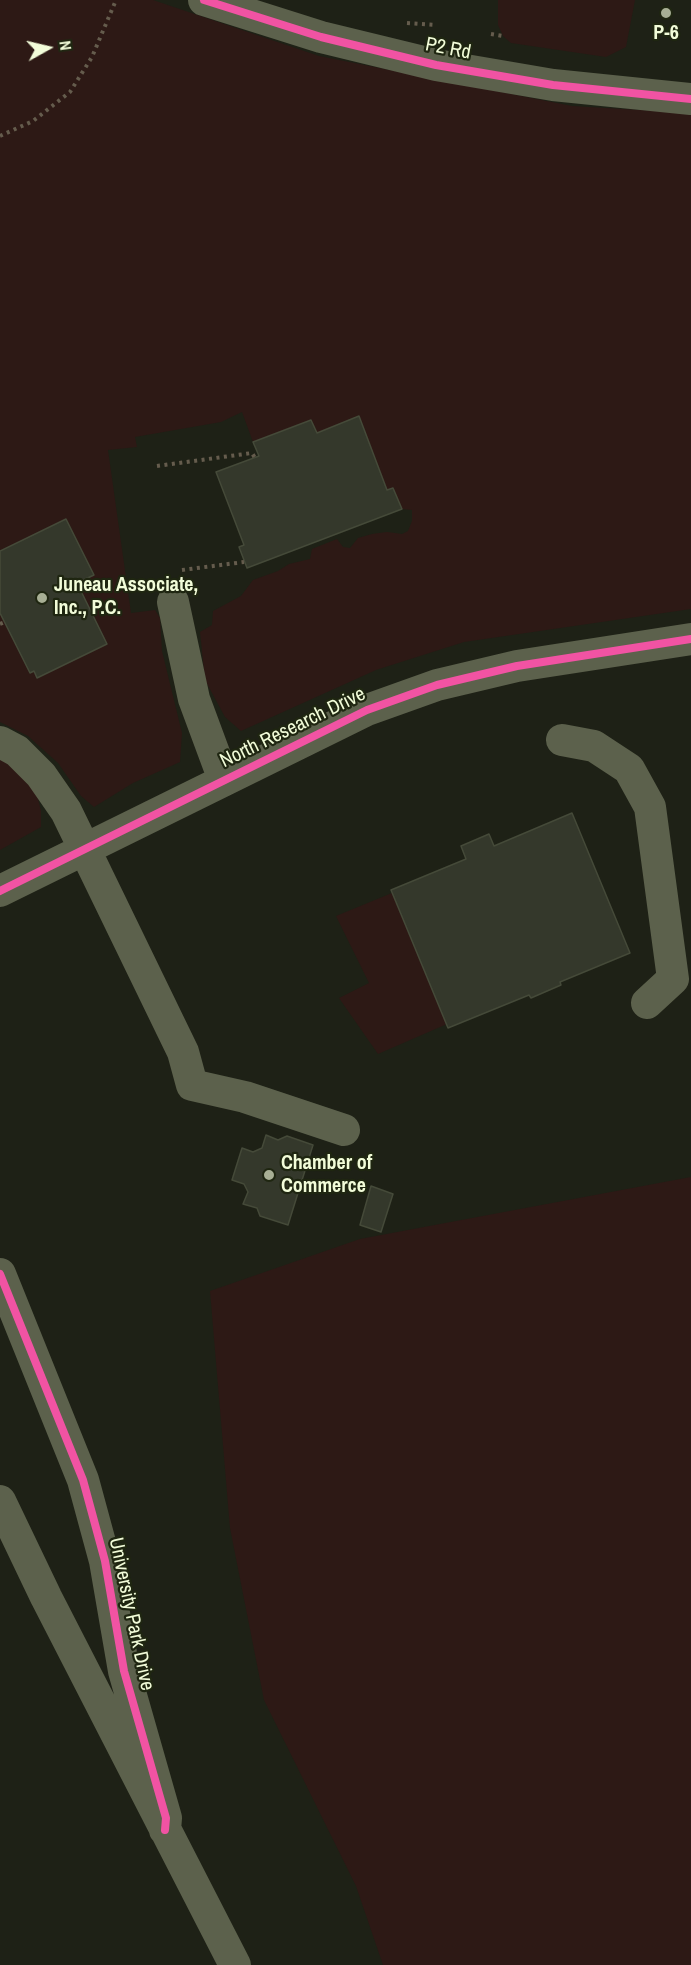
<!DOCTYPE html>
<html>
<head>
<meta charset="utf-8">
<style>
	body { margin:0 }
	#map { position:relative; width:691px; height:1965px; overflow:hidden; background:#1e2116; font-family:"Archivo Narrow",sans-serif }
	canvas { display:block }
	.north { position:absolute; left:18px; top:18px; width:60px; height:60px; -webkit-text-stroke:4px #1f2611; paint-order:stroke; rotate:82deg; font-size:16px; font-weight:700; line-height:24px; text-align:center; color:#f2fcd9 }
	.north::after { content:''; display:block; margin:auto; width:21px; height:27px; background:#f2fcd9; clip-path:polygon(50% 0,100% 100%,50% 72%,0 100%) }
</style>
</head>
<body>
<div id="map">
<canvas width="691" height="1965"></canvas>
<div class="north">N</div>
</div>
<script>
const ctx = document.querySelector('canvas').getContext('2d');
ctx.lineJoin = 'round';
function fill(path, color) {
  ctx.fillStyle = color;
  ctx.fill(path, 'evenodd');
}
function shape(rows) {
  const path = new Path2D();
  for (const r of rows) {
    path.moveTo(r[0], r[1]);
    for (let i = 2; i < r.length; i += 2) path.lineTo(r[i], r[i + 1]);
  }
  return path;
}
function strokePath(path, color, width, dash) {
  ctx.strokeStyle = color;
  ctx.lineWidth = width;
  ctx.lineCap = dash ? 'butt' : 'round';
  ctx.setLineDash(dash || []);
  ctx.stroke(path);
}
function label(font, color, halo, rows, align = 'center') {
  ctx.font = font + ' "Archivo Narrow",sans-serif';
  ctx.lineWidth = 4.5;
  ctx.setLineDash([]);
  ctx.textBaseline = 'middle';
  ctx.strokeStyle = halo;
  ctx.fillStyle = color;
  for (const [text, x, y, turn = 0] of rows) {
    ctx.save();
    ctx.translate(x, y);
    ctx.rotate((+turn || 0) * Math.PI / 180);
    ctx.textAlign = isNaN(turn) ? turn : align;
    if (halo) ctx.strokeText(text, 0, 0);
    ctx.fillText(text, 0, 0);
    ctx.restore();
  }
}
const green = shape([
	[0,0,153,0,319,56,572,106,691,113,691,609,464,642,376,670,241,731,225,717,205,680,200,632,212,625,213,611,241,596,253,580,278,571,289,564,310,559,312,549,337,539,343,547,350,548,358,538,372,534,387,532,402,534,408,531,412,521,412,510,402,509,393,488,387,490,359,417,317,433,311,420,253,442,242,412,221,422,135,437,137,447,108,450,131,613,155,610,160,618,162,651,182,733,180,762,133,783,94,807,81,796,58,763,28,736,0,722],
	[498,0,635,0,626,47,606,57,511,43,503,36,498,25],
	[0,759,16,769,36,791,41,811,41,827,0,850],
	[392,893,447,1024,378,1054,339,998,369,983,336,916],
	[691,1177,691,1965,383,1965,356,1886,264,1700,230,1528,210,1291,360,1239]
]);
const building = shape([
	[359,416,387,490,393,488,402,509,247,568,239,547,244,545,216,472,259,456,253,442,311,420,317,433,359,416],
	[66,519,94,575,77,583,107,644,37,678,34,671,30,673,0,613,0,551,66,519],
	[572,813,630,953,560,982,561,985,531,998,529,995,448,1028,391,890,466,859,461,846,489,834,494,846,572,813],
	[266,1135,278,1140,287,1136,313,1145,288,1225,260,1216,257,1208,243,1204,248,1192,244,1184,232,1180,242,1148,253,1152,262,1148,266,1135],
	[371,1186,393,1194,381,1232,360,1225,371,1186]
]);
const path = shape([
	[407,23,436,25],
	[491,34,503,36],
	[0,136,33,121,70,92,92,57,116,0],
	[157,466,252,453,255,458],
	[182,570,244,562],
	[0,624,5,622]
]);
const minor = shape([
	[204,0,321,37,436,65,553,85,691,99],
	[173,602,194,699,224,780],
	[562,740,594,746,629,769,650,807,673,979,647,1003],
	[0,742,17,751,41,775,66,811,183,1052,192,1085,245,1097,344,1130],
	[0,891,367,710,437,685,517,666,691,639],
	[0,1274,83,1480,105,1561,124,1671,166,1818,165,1830],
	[0,1501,46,1597,235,1965]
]);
const cycleway = shape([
	[204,0,321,37,436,65,553,85,691,99],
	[0,891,367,710,437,685,517,666,691,639],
	[0,1274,83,1480,105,1561,124,1671,166,1818,165,1830]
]);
const markers = [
	[666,13,6,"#a8af95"],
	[42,598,6,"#a8af95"],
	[269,1175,6,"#a8af95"]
];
const poiNames = [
	["P-6",666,34,"center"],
	["Juneau Associate,",54,586],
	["Inc., P.C.",54,609],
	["Chamber of",281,1164],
	["Commerce",281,1187]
];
const streetNames = [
	["P2 Rd",448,49,11],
	["North Research Drive",293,728,-26],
	["University Park Drive",131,1614,78]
];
fill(green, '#2d1915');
fill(building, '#34382b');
strokePath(building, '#454a39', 1.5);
strokePath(path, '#655c4d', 4, [3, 4.5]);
strokePath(minor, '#5c614c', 32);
strokePath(cycleway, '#f153a3', 8);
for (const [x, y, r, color] of markers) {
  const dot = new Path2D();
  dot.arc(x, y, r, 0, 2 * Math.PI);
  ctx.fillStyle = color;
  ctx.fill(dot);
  strokePath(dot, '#1f2611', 2);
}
label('bold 20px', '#f2fcd9', '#1f2611', poiNames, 'left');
label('20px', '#f2fcd9', '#1f2611', streetNames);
</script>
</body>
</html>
